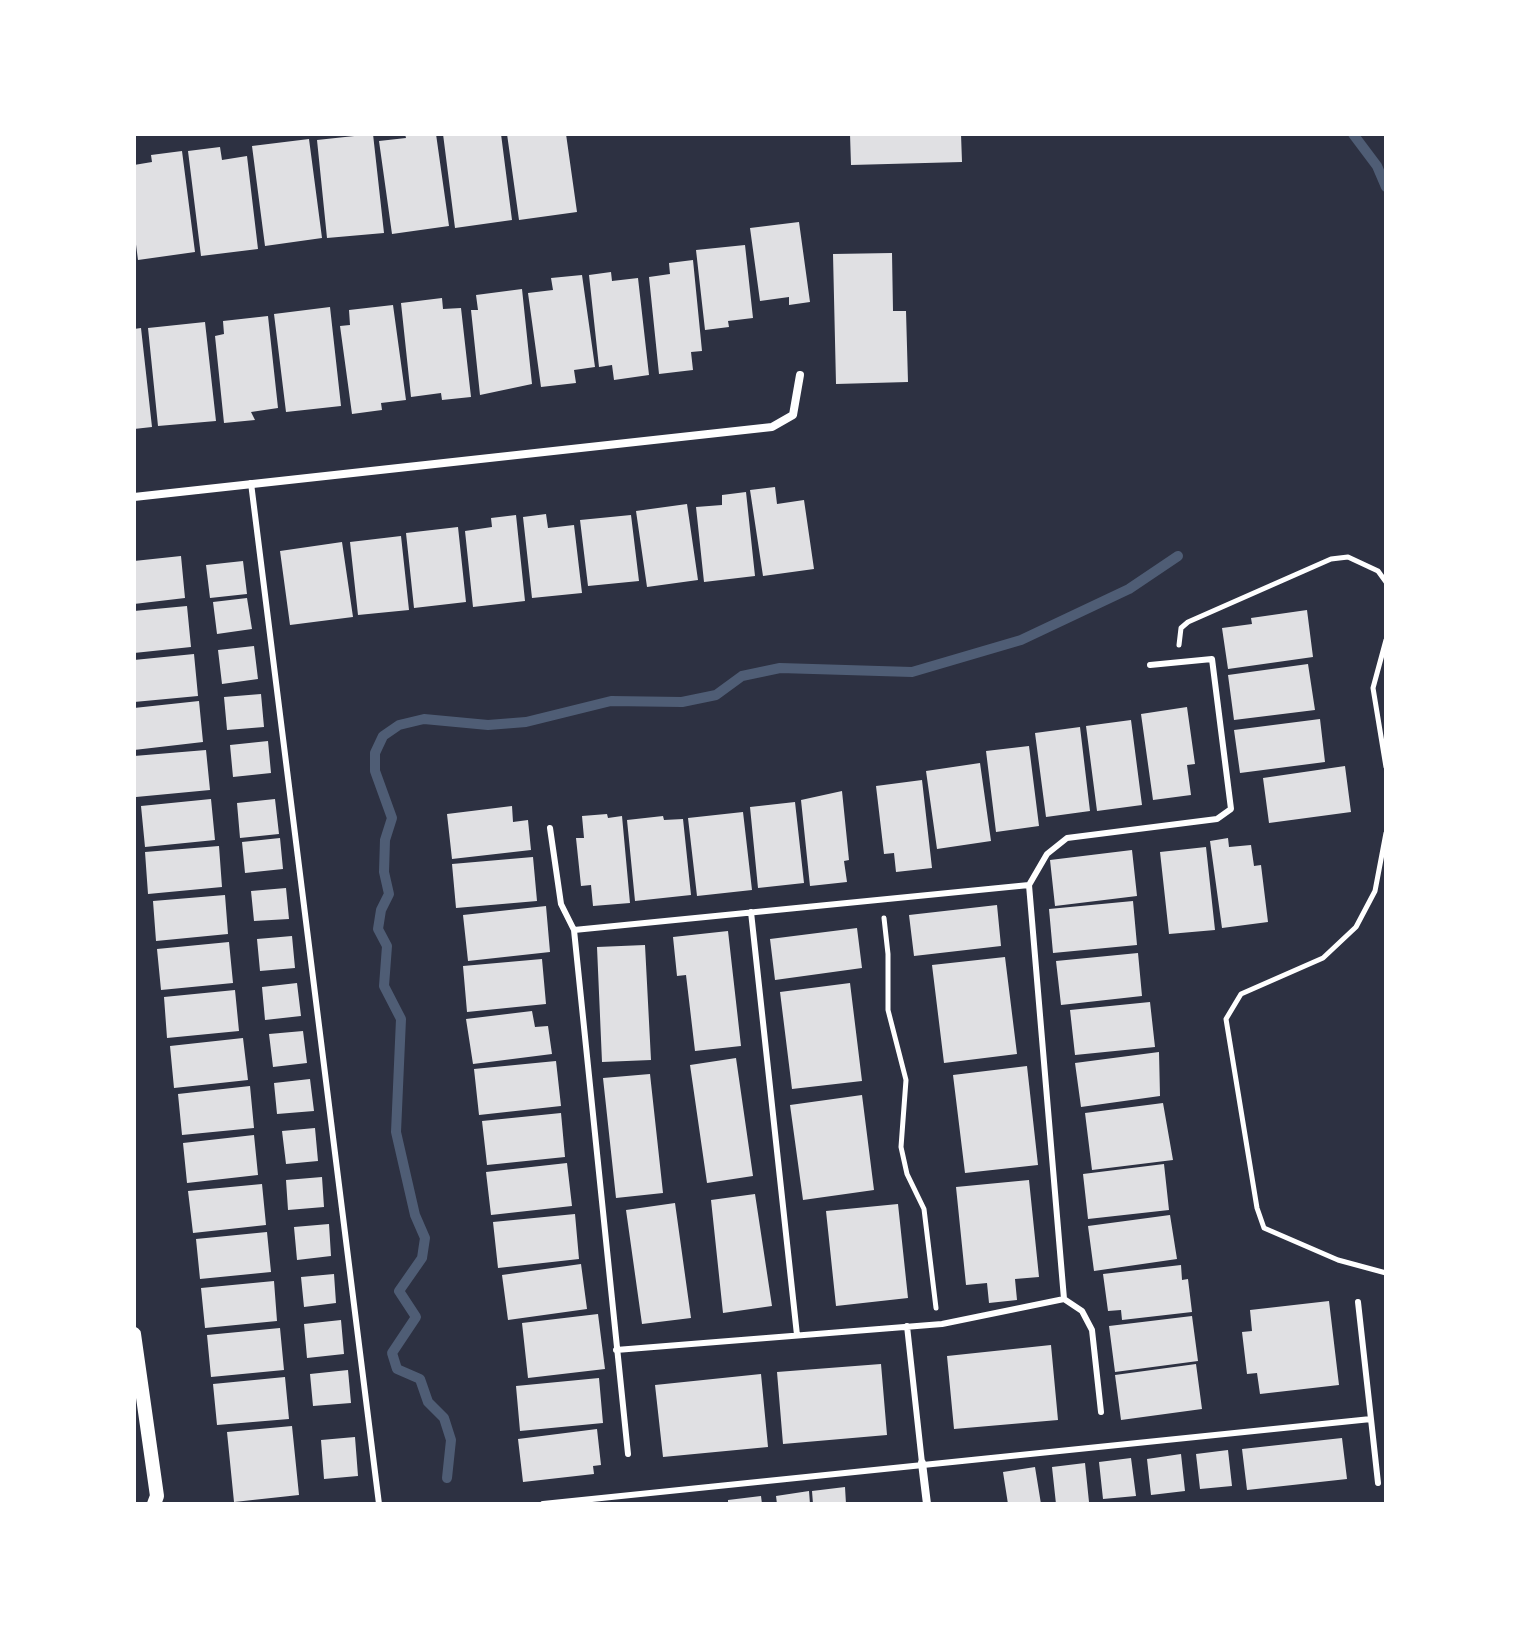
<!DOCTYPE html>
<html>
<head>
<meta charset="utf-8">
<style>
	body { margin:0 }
	#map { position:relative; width:1520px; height:1638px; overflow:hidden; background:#2d3142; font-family:Manrope,sans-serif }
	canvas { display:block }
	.frame { position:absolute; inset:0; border:136px solid #fff; pointer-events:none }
</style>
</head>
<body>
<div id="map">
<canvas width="1520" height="1638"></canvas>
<div class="frame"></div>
</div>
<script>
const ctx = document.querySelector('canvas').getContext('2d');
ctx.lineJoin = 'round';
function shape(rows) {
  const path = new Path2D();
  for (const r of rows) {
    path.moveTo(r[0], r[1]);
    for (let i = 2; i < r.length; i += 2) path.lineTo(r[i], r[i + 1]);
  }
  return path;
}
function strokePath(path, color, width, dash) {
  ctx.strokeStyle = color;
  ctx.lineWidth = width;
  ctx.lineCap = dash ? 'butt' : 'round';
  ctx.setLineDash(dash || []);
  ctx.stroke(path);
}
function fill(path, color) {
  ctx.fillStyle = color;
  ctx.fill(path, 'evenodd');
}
const stream = shape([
	[1353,134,1377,166,1386,187],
	[447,1478,451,1440,444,1418,428,1402,420,1379,397,1369,392,1353,416,1317,399,1291,422,1258,425,1238,415,1215,396,1132,401,1019,384,986,387,946,378,929,381,910,389,894,384,872,385,840,392,818,375,771,375,753,383,736,399,725,424,719,488,725,526,722,611,701,682,702,716,695,742,676,780,668,912,672,1021,640,1129,589,1178,556]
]);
const building = shape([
	[373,134,384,233,327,238,317,140],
	[405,134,436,134,449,226,392,234,379,141,406,138],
	[443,134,501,134,512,220,455,228],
	[507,134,566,134,577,212,519,220],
	[850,134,961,134,962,162,851,165],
	[309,139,322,238,265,246,252,146],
	[220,147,222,160,247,156,258,249,201,256,188,151],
	[182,151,195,252,138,260,134,229,134,165,152,162,151,155],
	[799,222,810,302,789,305,789,297,760,301,750,228],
	[745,245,753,318,728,321,729,327,705,330,696,250],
	[892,253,893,311,906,311,908,382,836,384,833,254],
	[693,260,702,351,691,352,693,370,659,374,649,277,670,274,669,263],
	[611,272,612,281,638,278,649,375,614,380,612,365,599,367,589,275],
	[582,275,595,367,574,370,576,383,541,387,528,293,553,290,551,278],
	[522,289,532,384,480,395,471,310,478,310,476,295],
	[442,298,443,309,461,308,471,397,442,400,441,393,411,397,401,303],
	[393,305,406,400,381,403,382,410,352,414,340,326,350,325,349,310],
	[330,307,341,406,286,412,274,314],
	[268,316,278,408,251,412,255,420,224,423,215,336,224,334,223,321],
	[205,322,216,421,158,426,148,328],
	[141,328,152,427,134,429,134,329],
	[775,487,777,504,804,500,814,569,763,576,750,490],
	[746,492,755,576,704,582,696,507,722,505,722,495],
	[687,504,698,580,647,587,636,511],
	[546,514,548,528,574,525,582,593,532,598,523,517],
	[516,515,525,601,473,607,465,531,492,527,491,518],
	[631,515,639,581,588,586,580,520],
	[458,527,466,602,414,608,406,533],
	[401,536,409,610,358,615,350,542],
	[342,542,353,617,290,625,280,551],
	[181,556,185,598,134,604,134,561],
	[243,561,247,594,210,598,206,565],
	[247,598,252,629,217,634,213,602],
	[187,606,191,647,134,653,134,611],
	[1307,610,1313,657,1228,669,1222,628,1252,624,1251,618],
	[254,646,258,679,222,684,218,650],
	[194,654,198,696,134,702,134,660],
	[1308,664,1315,710,1234,720,1228,675],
	[261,694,264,727,227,730,224,697],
	[199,701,203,742,134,750,134,708],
	[1187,707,1195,764,1187,765,1191,795,1153,800,1141,714],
	[1320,719,1325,762,1240,773,1234,730],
	[1131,720,1142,805,1097,811,1086,726],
	[1080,727,1090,811,1046,817,1035,733],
	[268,741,271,773,233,777,230,745],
	[1029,746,1039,826,996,832,986,751],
	[206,750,210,790,136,797,134,756],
	[980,763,991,841,937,849,926,771],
	[1345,766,1351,812,1269,823,1263,778],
	[922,780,932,868,896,872,894,853,884,854,876,786],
	[842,791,849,860,844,861,847,882,810,886,801,800],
	[211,799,215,840,145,847,141,806],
	[275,799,279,834,240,838,237,803],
	[795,802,804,883,758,888,750,807],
	[512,806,513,822,528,820,531,850,452,859,447,814],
	[743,812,752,890,697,896,688,818],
	[607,814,608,818,622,816,630,903,593,906,591,885,581,886,576,838,584,838,582,816],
	[663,816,664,820,683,819,691,895,635,901,627,820],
	[280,838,283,869,245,873,242,842],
	[1228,838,1229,847,1251,845,1254,866,1261,865,1268,922,1222,928,1210,841],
	[219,846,222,887,148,894,145,852],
	[1206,847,1215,930,1169,934,1160,852],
	[1132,850,1137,896,1055,906,1050,860],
	[533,857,537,901,456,908,452,864],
	[286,888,289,919,254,921,251,891],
	[225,895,228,934,156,941,153,901],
	[1133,901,1137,945,1053,953,1049,909],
	[997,905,1001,946,914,956,909,915],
	[546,906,550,952,468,961,463,915],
	[857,928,862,968,775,980,770,939],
	[728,931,741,1046,695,1051,686,975,677,976,673,937],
	[292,936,295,968,260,971,257,939],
	[229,942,233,983,161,990,157,949],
	[645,945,651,1060,602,1062,597,947],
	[1138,953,1142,996,1061,1005,1056,961],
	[1005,957,1017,1054,944,1063,932,965],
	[542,959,546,1004,467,1012,463,966],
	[297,983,301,1016,265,1020,262,987],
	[850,983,862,1081,792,1089,780,992],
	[235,990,239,1031,167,1038,164,997],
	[1150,1002,1155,1047,1075,1055,1070,1010],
	[532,1011,535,1027,548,1026,552,1054,473,1064,466,1019],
	[303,1031,307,1063,273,1067,269,1034],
	[243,1038,248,1080,174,1088,170,1046],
	[1159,1052,1160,1096,1081,1107,1075,1063],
	[736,1058,753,1176,707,1183,690,1065],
	[556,1061,561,1106,479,1115,474,1069],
	[1027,1066,1038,1165,965,1173,953,1075],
	[650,1074,663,1193,616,1198,603,1078],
	[310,1079,314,1111,277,1114,274,1083],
	[250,1086,254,1128,182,1135,178,1094],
	[862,1095,874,1190,803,1200,790,1105],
	[1163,1103,1173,1160,1092,1170,1085,1113],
	[561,1113,565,1157,487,1165,482,1121],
	[315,1128,318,1161,286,1164,282,1131],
	[254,1135,258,1175,187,1183,183,1143],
	[567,1163,572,1206,491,1215,486,1172],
	[1164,1164,1169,1210,1088,1219,1083,1174],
	[322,1177,324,1207,288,1210,286,1180],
	[1029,1180,1039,1277,1015,1279,1017,1300,989,1303,987,1283,966,1285,956,1187],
	[262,1184,266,1225,193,1233,188,1191],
	[755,1194,772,1306,723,1313,711,1200],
	[675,1203,691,1318,642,1324,626,1210],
	[898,1204,908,1298,836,1306,826,1211],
	[575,1214,579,1259,498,1268,493,1222],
	[1170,1215,1177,1259,1094,1271,1088,1226],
	[329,1224,331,1256,297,1260,294,1227],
	[267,1232,271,1272,200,1279,196,1239],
	[581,1264,587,1309,508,1320,502,1275],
	[1181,1265,1182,1280,1188,1279,1192,1312,1122,1320,1121,1310,1108,1311,1103,1274],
	[334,1274,336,1303,304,1307,301,1277],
	[274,1281,277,1321,205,1328,201,1288],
	[1329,1301,1339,1385,1260,1394,1257,1373,1247,1374,1242,1332,1252,1331,1250,1310],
	[598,1314,605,1369,528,1378,522,1323],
	[1192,1316,1198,1361,1115,1372,1109,1326],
	[341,1320,344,1354,307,1358,304,1324],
	[280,1328,284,1370,211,1377,207,1335],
	[1051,1345,1058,1420,954,1429,947,1356],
	[881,1364,887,1435,783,1444,777,1372],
	[1196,1364,1202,1409,1121,1420,1115,1375],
	[348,1370,351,1403,313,1406,310,1374],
	[761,1374,768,1447,663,1457,655,1385],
	[285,1377,289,1419,217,1425,213,1384],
	[599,1378,603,1423,520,1431,516,1386],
	[292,1426,299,1495,234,1502,227,1432],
	[597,1429,601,1465,593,1466,594,1474,523,1482,518,1439],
	[355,1437,358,1476,324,1479,321,1440],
	[1342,1438,1347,1479,1247,1490,1242,1449],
	[1228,1450,1232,1486,1200,1489,1196,1454],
	[1181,1454,1185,1491,1151,1495,1147,1459],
	[1131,1458,1136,1496,1103,1499,1099,1462],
	[1085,1463,1089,1502,1056,1504,1052,1467],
	[1035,1467,1041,1504,1008,1504,1003,1472],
	[845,1487,846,1504,813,1504,812,1491],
	[809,1491,810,1504,777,1504,776,1496],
	[761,1496,762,1504,728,1504,728,1500]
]);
const path = shape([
	[1386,640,1373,688,1386,767],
	[1179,645,1181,628,1188,622,1331,559,1348,557,1378,571,1386,582],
	[1386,833,1375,891,1356,927,1323,958,1241,994,1226,1019,1257,1208,1264,1228,1338,1260,1386,1273],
	[884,918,888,954,888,1010,906,1080,901,1147,907,1174,924,1209,936,1308]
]);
const service = shape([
	[251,483,379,1504],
	[550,828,561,904,574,930],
	[1029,885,1047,854,1067,838,1217,819,1231,809,1212,659,1150,665],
	[751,912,797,1335],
	[907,1326,922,1463],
	[616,1350,942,1324,1064,1299],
	[1371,1419,1378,1483],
	[628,1454,574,930,1029,885,1064,1299,1082,1311,1092,1330,1101,1412],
	[543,1504,1371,1419,1358,1302]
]);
const minor = shape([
	[134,497,772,427,793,415,800,375],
	[922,1463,927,1504]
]);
const tertiary = shape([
	[134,1334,157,1496,154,1504]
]);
strokePath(stream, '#4f5d75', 10);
fill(building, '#e0e0e3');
strokePath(path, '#fff', 5);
strokePath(service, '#fff', 6);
strokePath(minor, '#fff', 8);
strokePath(tertiary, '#fff', 14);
</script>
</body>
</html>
